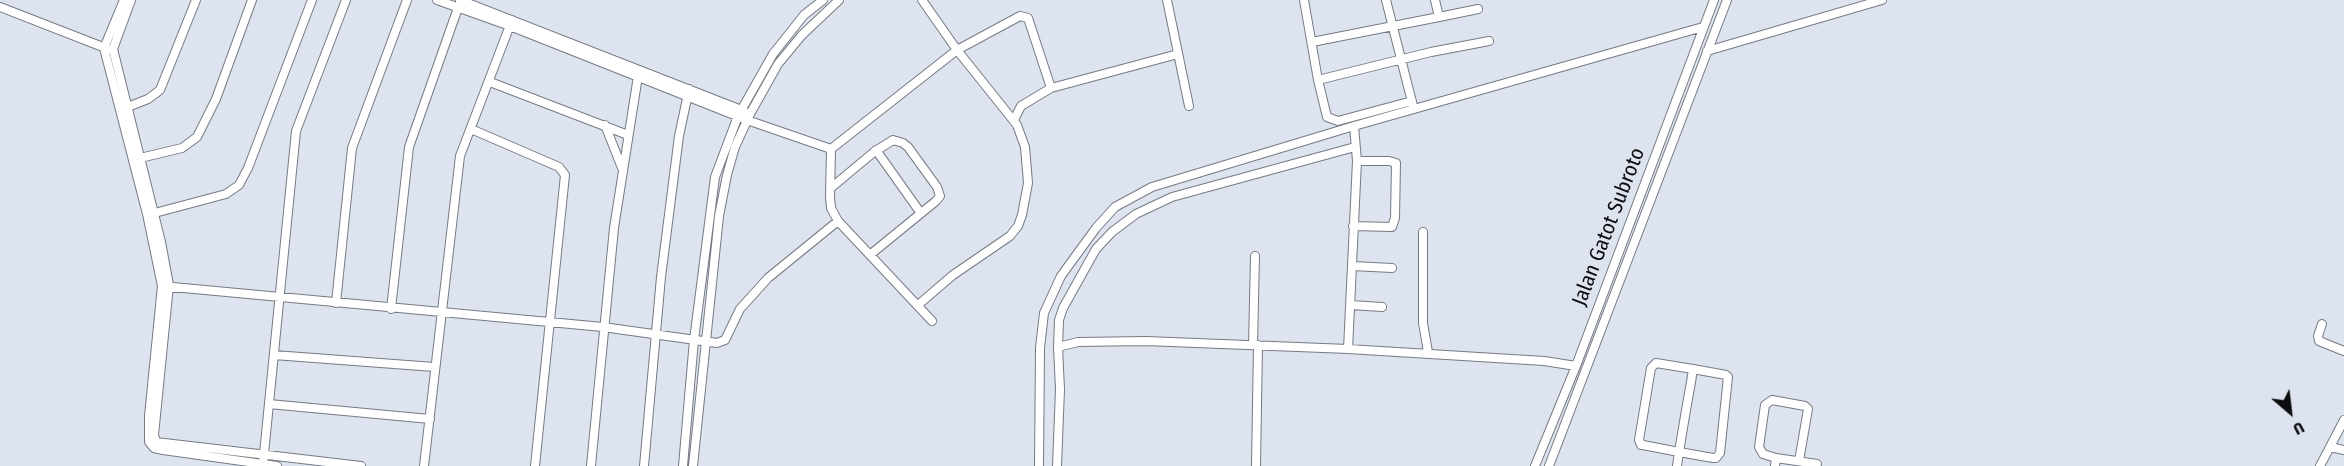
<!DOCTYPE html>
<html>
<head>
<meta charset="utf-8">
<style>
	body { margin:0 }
	#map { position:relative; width:2344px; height:466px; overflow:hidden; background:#dee4ef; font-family:"Fira Sans Condensed",sans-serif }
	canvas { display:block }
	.north { position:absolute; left:2260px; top:382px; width:60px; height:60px; -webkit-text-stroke:4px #dee4ef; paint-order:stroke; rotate:152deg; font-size:16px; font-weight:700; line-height:24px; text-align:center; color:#0b0d10 }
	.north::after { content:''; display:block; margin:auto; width:21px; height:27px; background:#0b0d10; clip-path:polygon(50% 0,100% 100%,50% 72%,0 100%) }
</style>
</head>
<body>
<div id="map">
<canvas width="2344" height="466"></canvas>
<div class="north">U</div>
</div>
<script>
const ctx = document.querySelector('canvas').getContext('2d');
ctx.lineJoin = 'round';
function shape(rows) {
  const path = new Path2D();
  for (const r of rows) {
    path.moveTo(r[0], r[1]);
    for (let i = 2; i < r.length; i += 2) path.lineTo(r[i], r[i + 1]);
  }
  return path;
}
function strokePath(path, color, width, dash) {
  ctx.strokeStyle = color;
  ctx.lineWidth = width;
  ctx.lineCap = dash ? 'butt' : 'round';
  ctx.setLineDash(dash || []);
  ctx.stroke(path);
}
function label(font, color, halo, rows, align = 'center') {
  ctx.font = font + ' "Fira Sans Condensed",sans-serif';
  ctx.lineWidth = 4.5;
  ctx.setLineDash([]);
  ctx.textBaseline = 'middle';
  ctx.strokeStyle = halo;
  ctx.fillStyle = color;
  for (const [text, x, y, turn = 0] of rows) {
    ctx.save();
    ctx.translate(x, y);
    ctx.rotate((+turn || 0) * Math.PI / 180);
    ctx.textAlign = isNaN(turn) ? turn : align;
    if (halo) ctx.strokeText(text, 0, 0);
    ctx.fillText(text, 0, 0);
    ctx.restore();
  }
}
const minor = shape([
	[124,0,104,48,147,214,162,286,149,416,149,442,154,448,163,450,277,466],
	[131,0,113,49,161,242,169,285,154,435,156,442],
	[437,0,510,26,747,120,831,149,830,197,831,208,838,221,932,321],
	[460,0,744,111],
	[1167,0,1189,106],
	[1304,0,1318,80,1327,117,1338,121,1412,101],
	[1386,0,1413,106],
	[0,7,108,49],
	[1439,17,1478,9],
	[1312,42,1439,17,1435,0],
	[1707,51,1882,0],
	[1318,80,1431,52,1489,41],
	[490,82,628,135],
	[125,108,148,99,160,90,196,0],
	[1014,120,1021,106,1051,88,1178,54],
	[605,125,622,168],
	[471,129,559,167,565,175,535,466],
	[831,149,957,50,1020,16,1028,18,1051,88],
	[876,150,920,212],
	[136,159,182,148,197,137,216,99,252,0],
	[832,187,874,152,893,140,903,143,908,147,937,187,940,196,936,201,871,254],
	[151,214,226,194,239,185,248,168,312,0],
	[1353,226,1392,227,1395,218,1396,163,1389,161,1357,161],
	[1423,232,1423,323,1428,352],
	[1352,266,1392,268],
	[162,286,603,327,717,343,725,340,740,309,768,278,838,221],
	[336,303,352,148,407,0],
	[918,305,953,275,1010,236,1018,226,1022,215,1028,183,1025,147,1017,125,957,50,922,0],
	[1351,305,1382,307],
	[391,309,409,147,459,5],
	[2322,324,2318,336,2319,341,2344,351],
	[1253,345,1255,256],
	[1058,347,1059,320,1063,308,1096,249,1112,232,1136,214,1172,197,1355,147],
	[1348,349,1544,361,1576,366],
	[274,355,434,367],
	[269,404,430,419],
	[156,442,361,466],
	[2330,447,2344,450],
	[1776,458,1763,454,1759,447,1765,405,1772,400,1805,406,1808,409,1799,461],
	[263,464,296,131,346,0],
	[424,466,460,156,512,20],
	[591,466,614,228,638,76],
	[644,466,661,277,679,136,689,89],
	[683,466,694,340,715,177,738,116,773,54,804,15,823,0],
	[693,466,719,216,727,175,735,147,750,114,778,64,802,35,839,0],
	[1039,466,1040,348,1044,313,1061,276,1096,228,1115,207,1152,187,1354,126,1703,27],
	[1057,466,1060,389,1058,347,1078,342,1146,341,1348,349,1357,161,1354,126],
	[1256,466,1258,345],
	[1535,466,1576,366,1714,0],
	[1549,466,1727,0],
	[1677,466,1679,452,1686,410,1691,382,1693,369,1656,363,1651,368,1639,440,1641,445,1643,445,1679,452,1713,458,1716,458,1720,453,1728,377,1726,375,1693,369],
	[1775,466,1776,458,1817,464],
	[2320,466,2344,420]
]);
const streetNames = [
	["Jalan Gatot Subroto",1609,227,-69]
];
strokePath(minor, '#757a84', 10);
strokePath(minor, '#fff', 8);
label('21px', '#0b0d10', '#dee4ef', streetNames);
</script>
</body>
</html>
